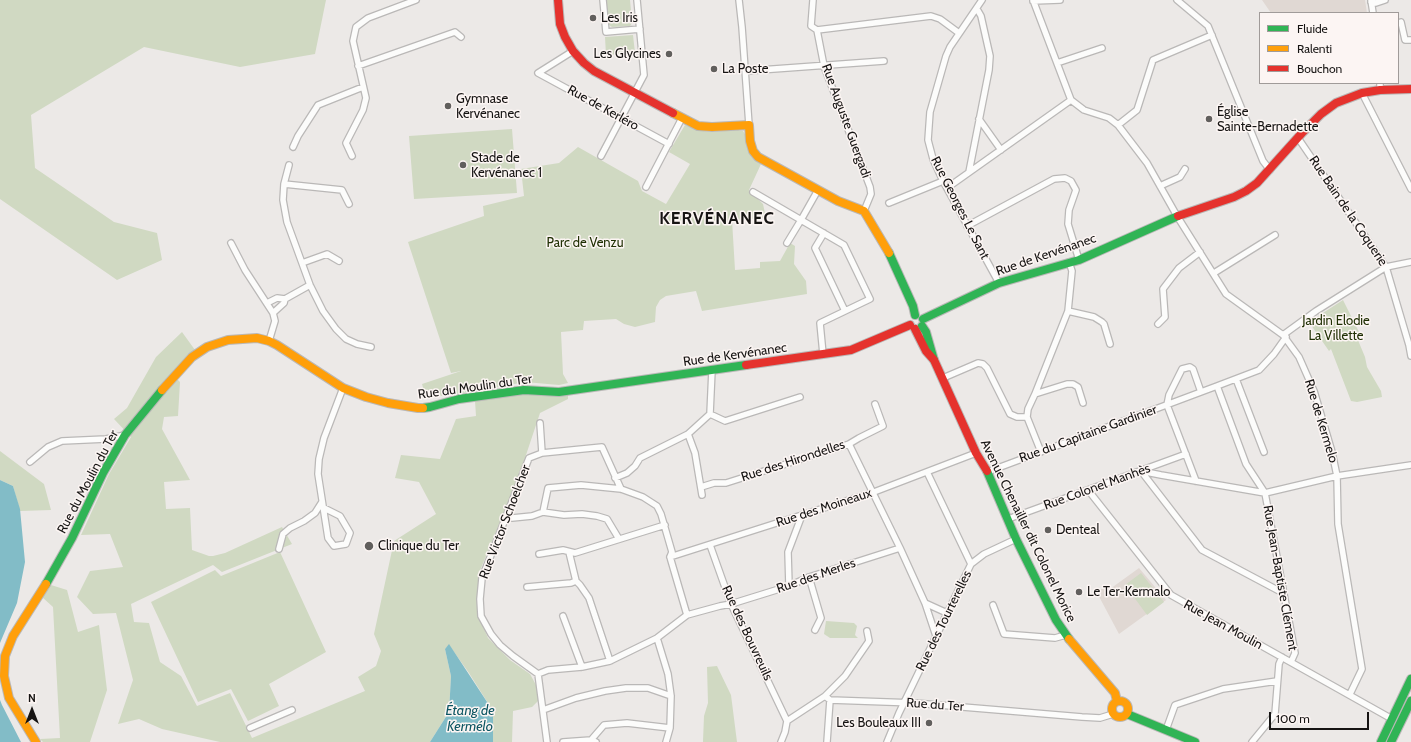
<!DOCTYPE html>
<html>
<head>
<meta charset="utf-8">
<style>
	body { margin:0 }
	#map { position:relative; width:1411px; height:742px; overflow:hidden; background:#ece9e7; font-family:Cabin,sans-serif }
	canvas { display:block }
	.legend { position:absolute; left:1259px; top:12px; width:140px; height:72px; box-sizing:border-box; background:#fcf5f3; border:1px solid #a09b99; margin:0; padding:5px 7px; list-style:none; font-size:12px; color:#161413 }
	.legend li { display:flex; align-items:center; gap:8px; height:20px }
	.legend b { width:20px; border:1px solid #a09b99 }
	.north { position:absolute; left:12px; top:690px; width:40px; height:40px; -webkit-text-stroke:3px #fcf5f3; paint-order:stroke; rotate:0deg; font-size:11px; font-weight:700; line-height:16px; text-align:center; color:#161413 }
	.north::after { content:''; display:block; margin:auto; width:14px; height:18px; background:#161413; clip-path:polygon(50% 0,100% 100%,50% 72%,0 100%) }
	.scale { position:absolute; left:1269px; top:712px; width:100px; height:18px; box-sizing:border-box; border:2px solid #161413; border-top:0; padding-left:5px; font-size:12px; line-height:14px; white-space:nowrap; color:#161413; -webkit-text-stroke:3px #fcf5f3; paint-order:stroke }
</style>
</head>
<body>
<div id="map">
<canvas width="1411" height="742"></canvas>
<ul class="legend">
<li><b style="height:5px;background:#30b455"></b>Fluide</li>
<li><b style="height:5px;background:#ff9f0a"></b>Ralenti</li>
<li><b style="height:5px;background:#e5322d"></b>Bouchon</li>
</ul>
<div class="north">N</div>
<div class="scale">100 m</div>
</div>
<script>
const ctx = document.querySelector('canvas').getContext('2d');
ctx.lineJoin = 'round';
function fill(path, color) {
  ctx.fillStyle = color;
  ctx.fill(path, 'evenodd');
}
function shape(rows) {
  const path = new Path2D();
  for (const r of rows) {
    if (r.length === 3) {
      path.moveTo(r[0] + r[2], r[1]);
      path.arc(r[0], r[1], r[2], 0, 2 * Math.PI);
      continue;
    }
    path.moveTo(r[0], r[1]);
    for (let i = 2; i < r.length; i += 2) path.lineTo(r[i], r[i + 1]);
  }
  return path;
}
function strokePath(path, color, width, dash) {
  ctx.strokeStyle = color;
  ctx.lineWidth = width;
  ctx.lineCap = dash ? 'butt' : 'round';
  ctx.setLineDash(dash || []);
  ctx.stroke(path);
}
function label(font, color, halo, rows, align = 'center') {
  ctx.font = font + ' Cabin,sans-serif';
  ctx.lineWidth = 3;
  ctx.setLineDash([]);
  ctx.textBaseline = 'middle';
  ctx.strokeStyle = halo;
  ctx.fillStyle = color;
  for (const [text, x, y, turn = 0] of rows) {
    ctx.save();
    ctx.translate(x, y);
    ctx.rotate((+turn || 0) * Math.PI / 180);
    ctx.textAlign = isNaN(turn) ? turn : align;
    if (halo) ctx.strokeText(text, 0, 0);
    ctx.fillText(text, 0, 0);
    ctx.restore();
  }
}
const built = shape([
	[1262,0,1365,0,1367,13,1271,13],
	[1139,568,1166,600,1119,634,1095,589,1110,589]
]);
const green = shape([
	[0,0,326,0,315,54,240,67,144,47,31,115,35,168,114,222,157,233,162,260,117,280,0,199],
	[606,0,630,0,632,23,630,26,612,27,609,25],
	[633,35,635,53,606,55,605,37],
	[685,125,697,130,710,132,738,130,743,131,746,136,747,148,751,155,761,164,749,190,763,204,766,218,732,220,735,270,760,268,760,262,780,261,790,243,795,246,794,264,806,281,807,294,702,311,696,291,666,296,660,300,656,307,655,322,635,327,624,324,616,319,584,321,583,330,561,332,563,374,568,383,559,385,525,382,483,390,426,398,422,384,461,371,451,373,408,242,484,216,483,206,524,196,521,169,559,163,578,147,638,181,642,191,666,204,690,164,669,152],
	[512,129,517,193,414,199,409,136],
	[1343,300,1359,332,1355,333,1365,357,1367,367,1381,391,1382,397,1357,402,1351,401,1331,349,1329,351,1309,322],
	[182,332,195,350,172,374,180,382,178,416,164,417,162,429,190,480,164,482,166,509,190,508,192,550,209,556,213,556,225,553,282,527,292,544,222,572,213,565,131,604,134,622,149,623,160,662,181,676,197,706,230,693,252,738,365,691,358,677,376,666,381,651,374,634,394,541,436,514,419,482,395,478,401,455,440,459,456,419,476,416,475,401,523,394,568,395,568,399,540,413,519,476,479,573,477,598,479,617,488,638,510,660,530,674,536,685,539,700,532,707,513,711,512,742,493,742,493,711,469,673,449,645,445,649,451,676,449,712,430,742,220,742,162,729,139,719,118,724,133,680,116,613,93,614,77,597,90,571,123,567,110,534,81,535,109,474,131,437,114,419,127,408,156,357],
	[0,451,44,484,51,510,20,511,13,486,0,480],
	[280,552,326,652,269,684,279,706,248,721,231,689,198,702,151,602,215,570,221,576],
	[1141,573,1164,602,1147,615,1125,585],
	[51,585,67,590,78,632,99,625,107,690,90,742,43,742,40,739,60,738,53,607,42,597],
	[826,621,854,623,857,626,855,635,858,638,830,638,824,634],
	[717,666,731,695,737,742,703,742,703,741,704,716,708,703,707,667]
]);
const water = shape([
	[0,480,13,486,20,509,25,562,17,603,0,643],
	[449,644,493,711,493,742,430,742,449,712,451,676,445,649],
	[0,700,2,705,21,742,0,742]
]);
const street = shape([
	[603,0,606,32,640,29],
	[739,0,742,27,749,125],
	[813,0,811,26,817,30,931,16,940,19,959,33],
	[982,0,950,47,946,56,930,112,928,140,933,159,943,181,999,283],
	[1033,0,1071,100,1084,110,1109,118,1118,125,1147,163,1177,216,1226,294,1283,335,1299,357,1314,391,1332,452,1337,476,1338,524,1362,669,1350,694],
	[1177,0,1208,26,1263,161,1270,170],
	[1371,0,1373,13],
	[1033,1,1060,0],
	[1371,2,1376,3,1385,0],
	[1398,23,1401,22,1405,40,1411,40],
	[817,30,824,66,870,187,871,194,864,211],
	[573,51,538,73,669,144],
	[1057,63,1102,48],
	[358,66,455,32,461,37],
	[746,71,884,61],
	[1380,83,1380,90],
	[1362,93,1411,189],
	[979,119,1001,150],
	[1118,125,1137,110,1153,60,1212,35],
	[1298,138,1386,267,1409,345,1411,356],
	[293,147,298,136,318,105,363,87],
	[352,156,346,143,363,110,366,98,353,41,356,27,368,18,416,0],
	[601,156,644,75,637,0],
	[289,165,284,184,283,200,287,222,310,285,323,311,336,329,346,339,357,344,371,347],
	[969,172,989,70,990,56,981,16,977,9],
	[284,184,342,190,349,204],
	[1160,186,1180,177,1185,169],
	[646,187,682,118],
	[947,188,1071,100],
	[753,192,844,245,870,299,820,323,823,354],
	[889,203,943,181],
	[967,226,1054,179,1065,178,1071,181,1076,190,1069,210,1068,224,1079,260],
	[824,233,815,248,845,311],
	[231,243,245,270,273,313,275,321,269,341],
	[787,243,801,220,818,190],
	[302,263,327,254,339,261],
	[1214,273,1275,235],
	[285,299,310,285],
	[267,303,277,298,285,299,284,303,273,313],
	[1068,311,1094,317,1102,322,1104,324,1110,344],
	[1158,324,1165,317,1163,289,1179,268,1200,252],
	[1283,335,1316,311,1386,267,1411,262],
	[943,378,978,363,983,364,987,368,1010,414,1017,417,1027,417],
	[1236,379,1264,452],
	[1217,386,1259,370,1274,354,1286,337],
	[1035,394,1068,311,1072,271,1069,262],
	[1167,405,1196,481],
	[1167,405,1169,395,1182,369,1190,367,1193,369,1201,392],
	[710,414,725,421,800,397],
	[540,423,542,453],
	[688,434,695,453,702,495],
	[849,444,900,548,925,603,936,636],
	[1041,452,1027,417,1028,409,1035,394,1067,384,1073,384,1078,387,1083,403],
	[30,462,48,447,62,441,106,439,125,435],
	[1141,471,1161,475,1265,493,1337,476,1411,465],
	[1141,471,1202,550,1283,593],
	[927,472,971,564],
	[987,472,1217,386,1246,464,1265,493,1295,653,1291,662],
	[615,478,627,473,635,466,640,458,688,434,710,414,712,370],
	[701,487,714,483,726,483,849,444,859,438,883,426,875,404],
	[1088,490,1171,595,1392,719],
	[324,508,340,516,350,533,346,544,334,546,328,538,318,474,319,459,324,438,343,388],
	[543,512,548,488,581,485,621,489,643,497,657,506,661,514,672,552,670,557],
	[506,516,512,518,532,516,543,512,564,515,582,514,597,516,607,519,619,539],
	[1008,519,1186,454],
	[710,545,731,604,787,721],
	[279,549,283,534,290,528,304,521,315,513,322,502],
	[569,552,576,581,580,585,589,598,610,661],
	[539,554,563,550,575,553,665,525],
	[670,557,874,492,976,453],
	[670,557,687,615],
	[809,577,821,618,815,630],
	[789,586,788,552,802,515],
	[527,587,571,583,576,581],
	[925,603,947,613],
	[993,605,1004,634,1055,638,1066,635],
	[563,616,582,667],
	[657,638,668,674,671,696,670,728,666,742],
	[538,674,548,670,582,667,610,661,657,638,687,615,720,606,731,604,789,586,809,577,900,548],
	[825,696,845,676,869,641,867,631],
	[543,710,576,698,605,691,626,688,648,688,671,696],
	[787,721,825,696,830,700,915,703,1082,717,1100,718,1113,714],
	[250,728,292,710],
	[1166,730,1175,705,1223,689,1277,681],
	[591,740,604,725,627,723,670,728],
	[547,742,538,674,513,656,500,645,491,634,481,616,480,599,482,578,529,458,542,453,602,447,621,489],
	[563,742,591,740,596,742],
	[781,742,785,732,787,721],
	[827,742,830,700],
	[887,742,899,713,971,564,984,554,1016,539],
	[1252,742,1275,714,1279,664,1282,657]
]);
const fast = shape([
	[889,253,913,306,915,315],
	[923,319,999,283,1079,260,1178,216],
	[922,326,926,332,934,360],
	[423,408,430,407,459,399,524,390,559,392,746,365],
	[987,471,1016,539,1056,620,1069,639],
	[46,584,72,538,103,473,125,435,162,390],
	[1127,714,1195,742],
	[1381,742,1411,679],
	[1391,742,1411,701]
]);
const slow = shape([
	[673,113,698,126,712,127,749,125,750,141,753,151,758,157,838,201,864,211,889,253],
	[162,390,192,357,207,347,228,340,257,338,269,341,277,345,343,388,366,397,388,403,418,408,423,408],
	[1069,639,1115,693,1117,701],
	[1120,709,8],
	[36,742,9,698,4,676,5,656,13,636,46,584]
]);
const jam = shape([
	[558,0,560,24,565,37,573,51,584,63,594,71,673,113],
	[1178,216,1234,197,1246,191,1257,183,1302,133,1321,114,1336,103,1362,93,1380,90,1411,89],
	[915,329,926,351,934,360,976,453,987,471],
	[746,365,851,350,910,325]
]);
const markers = [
	[593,18,4,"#615f5d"],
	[669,54,4,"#615f5d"],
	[714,69,4,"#615f5d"],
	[448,106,4,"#615f5d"],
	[1209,119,4,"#615f5d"],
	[463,165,4,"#615f5d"],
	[1048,530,4,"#615f5d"],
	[369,546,5,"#615f5d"],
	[1079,592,4,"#615f5d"],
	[929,723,4,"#615f5d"]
];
const poiNames = [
	["Les Iris",601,18],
	["Les Glycines",661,54,"right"],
	["La Poste",722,69],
	["Gymnase",456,99],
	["Kervénanec",456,114],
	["Église",1217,112],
	["Sainte-Bernadette",1217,127],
	["Stade de",471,158],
	["Kervénanec 1",471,173],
	["Denteal",1056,530],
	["Clinique du Ter",378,546],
	["Le Ter-Kermalo",1087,592],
	["Les Bouleaux III",921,723,"right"]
];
const streetNames = [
	["Rue de Kerléro",603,108,29],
	["Rue Auguste Guergadi",846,121,70],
	["Rue Georges Le Sant",960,208,63],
	["Rue Bain de la Coquerie",1348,211,56],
	["Rue de Kervénanec",1046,255,-19],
	["Rue de Kervénanec",735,355,-8],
	["Rue du Moulin du Ter",475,387,-8],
	["Rue de Kermelo",1321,421,73],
	["Rue du Capitaine Gardinier",1088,434,-20],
	["Rue des Hirondelles",793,461,-18],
	["Rue du Moulin du Ter",88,482,-62],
	["Rue Colonel Manhès",1097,487,-20],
	["Rue des Moineaux",824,508,-18],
	["Rue Victor Schoelcher",505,522,-69],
	["Avenue Chenailler dit Colonel Morice",1028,531,64],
	["Rue des Merles",816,576,-19],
	["Rue Jean-Baptiste Clément",1280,578,80],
	["Rue des Tourterelles",944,621,-64],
	["Rue Jean Moulin",1223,625,29],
	["Rue des Bouvreuils",747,633,65],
	["Rue du Ter",935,705,4]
];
const parkNames = [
	["Parc de Venzu",585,243],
	["Jardin Elodie",1336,321],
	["La Villette",1336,336]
];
const waterNames = [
	["Étang de",470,711],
	["Kermélo",470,727]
];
const districtNames = [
	["KERVÉNANEC",717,219]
];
fill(built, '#e0d8d3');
fill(green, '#d0d9c2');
fill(water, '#82bcc7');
strokePath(street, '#bab8b7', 8);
strokePath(fast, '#bab8b7', 10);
strokePath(slow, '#bab8b7', 10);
strokePath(jam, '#bab8b7', 10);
strokePath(street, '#fcfcfb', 5.5);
strokePath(fast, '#30b455', 8);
strokePath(slow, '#ff9f0a', 8);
strokePath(jam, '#e5322d', 8);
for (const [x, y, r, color] of markers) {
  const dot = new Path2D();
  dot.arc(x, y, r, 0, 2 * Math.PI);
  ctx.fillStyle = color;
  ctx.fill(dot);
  strokePath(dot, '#fcf5f3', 1.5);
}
label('13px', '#161413', '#fcf5f3', poiNames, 'left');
label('13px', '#161413', '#fcf5f3', streetNames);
label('13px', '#203004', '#fcf5f3', parkNames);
label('italic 14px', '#0c5562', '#fcf5f3', waterNames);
ctx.letterSpacing = '1px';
label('bold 17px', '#161413', '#fcf5f3', districtNames);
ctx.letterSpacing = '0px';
</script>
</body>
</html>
